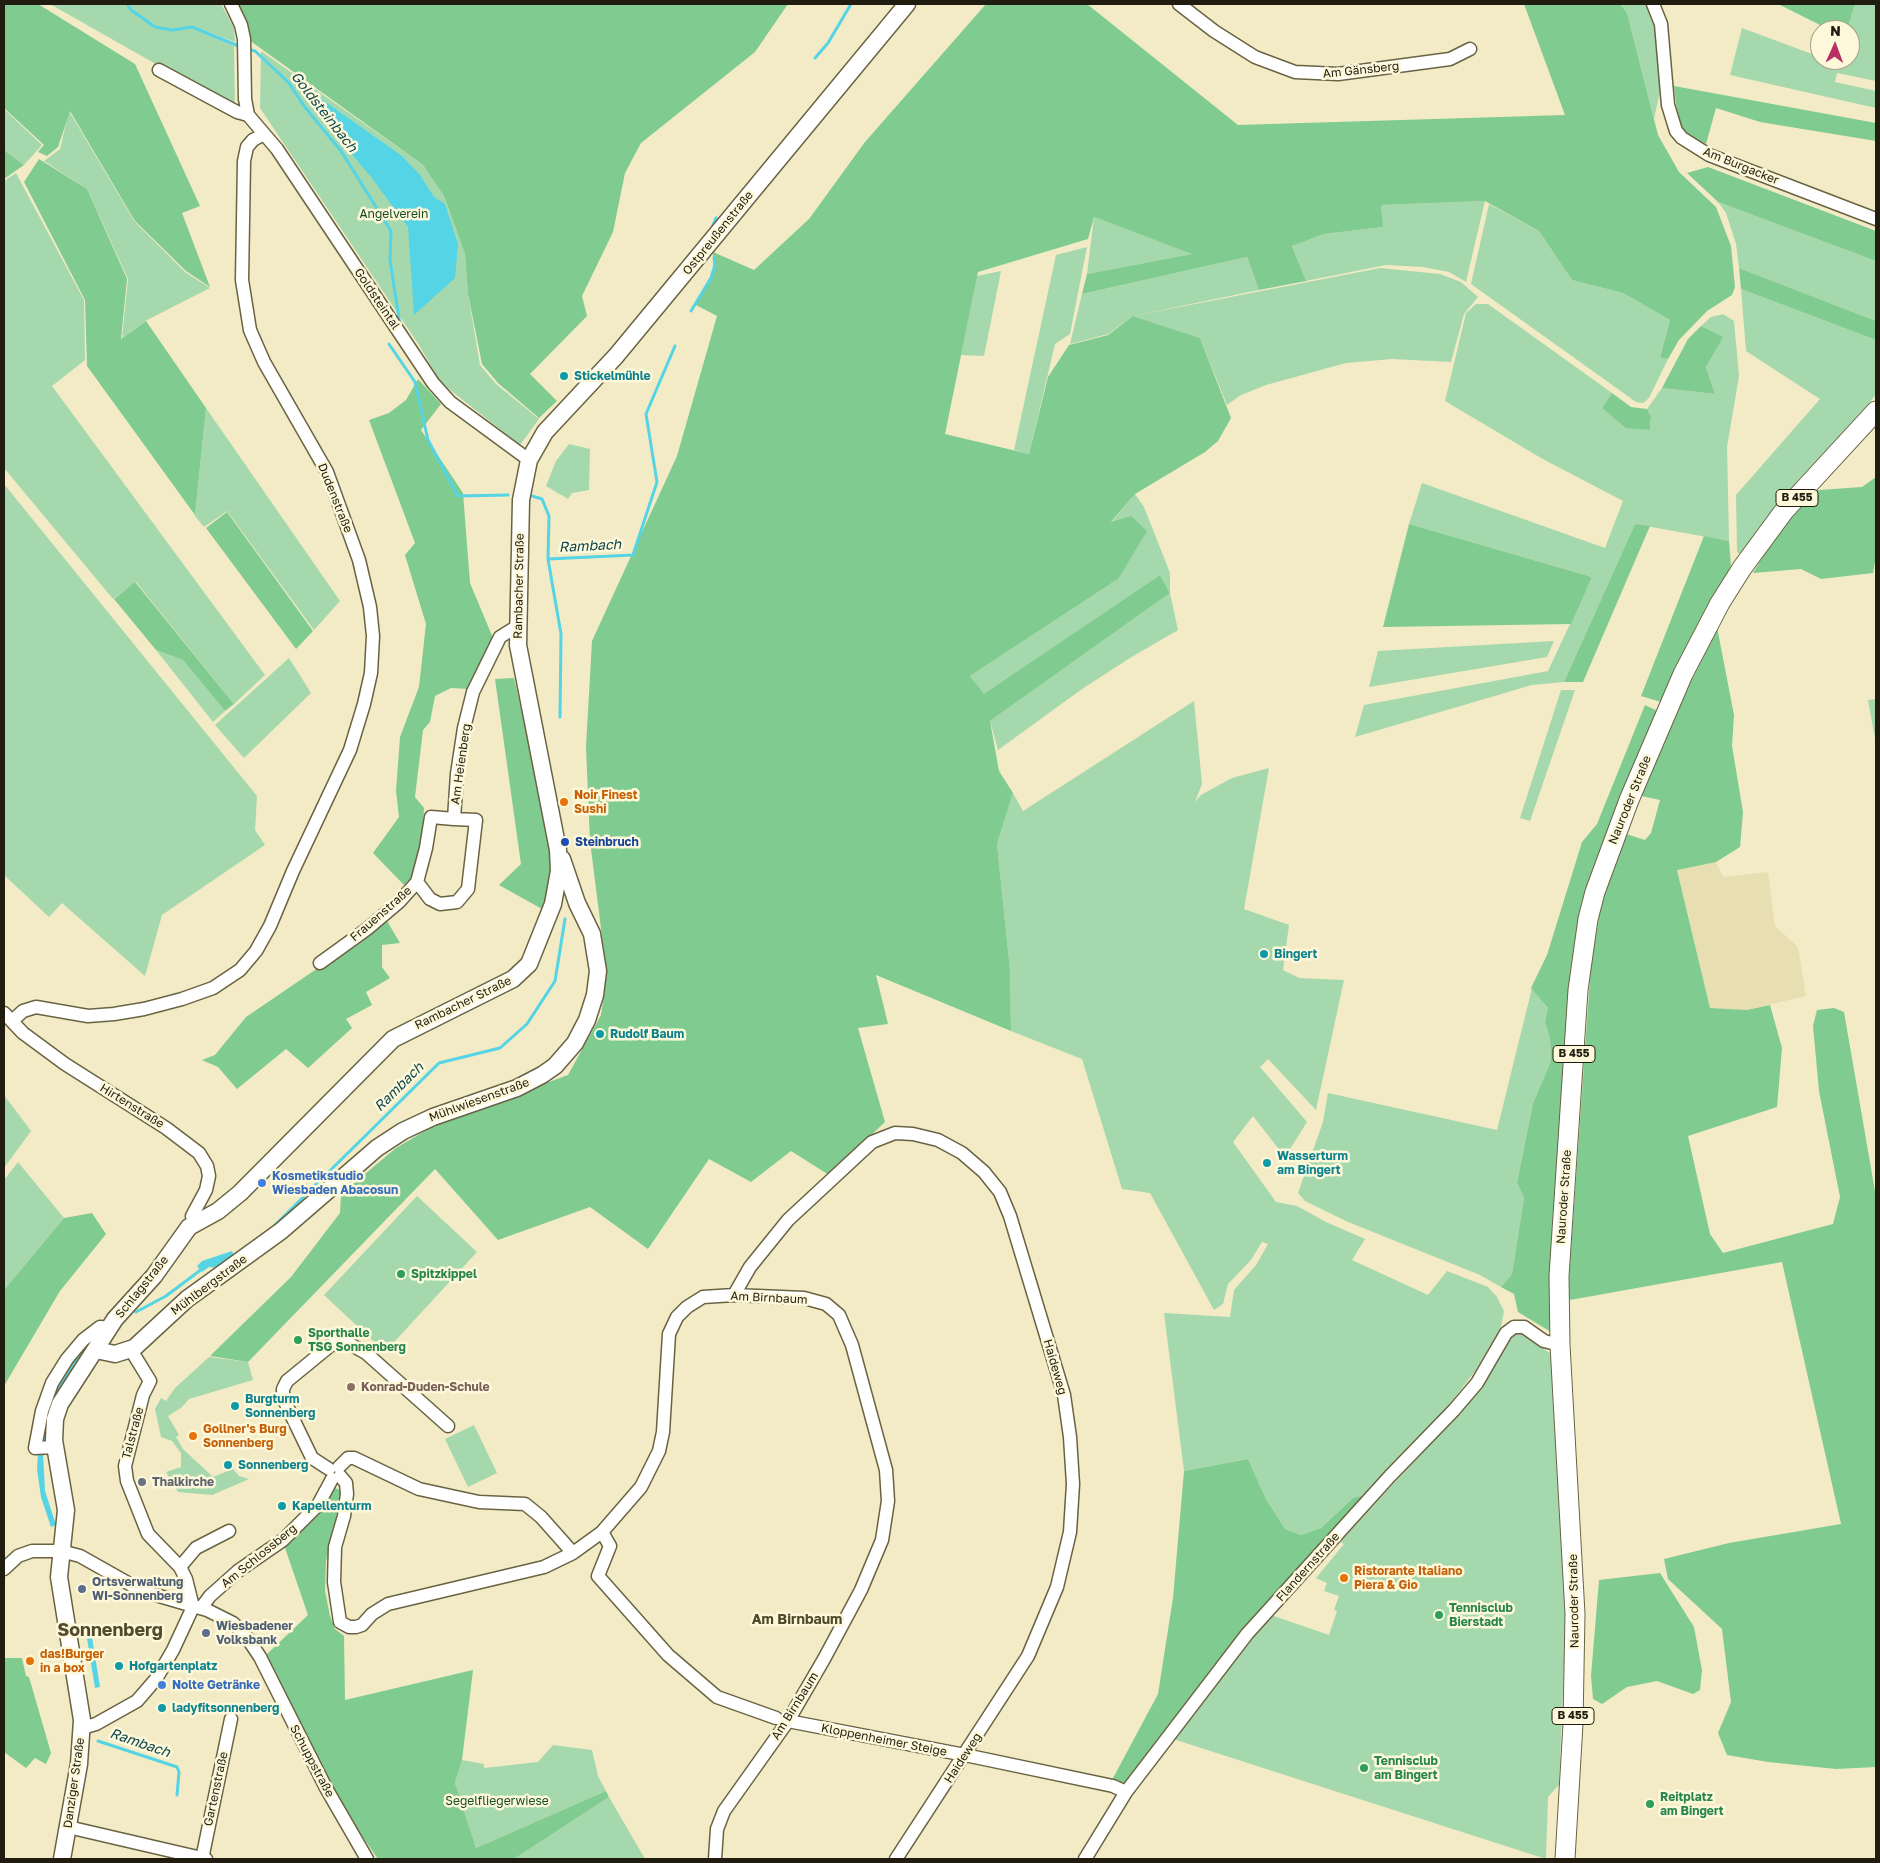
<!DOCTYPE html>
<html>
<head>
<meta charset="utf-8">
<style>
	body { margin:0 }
	#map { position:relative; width:1880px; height:1863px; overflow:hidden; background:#f2ebc6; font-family:"Golos Text",sans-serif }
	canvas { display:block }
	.frame { position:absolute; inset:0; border:5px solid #201d10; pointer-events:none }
	.north { position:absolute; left:1810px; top:20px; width:50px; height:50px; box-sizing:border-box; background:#fef8da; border:1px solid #a5a089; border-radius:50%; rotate:2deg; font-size:14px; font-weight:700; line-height:20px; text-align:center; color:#201d10 }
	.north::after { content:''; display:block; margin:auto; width:18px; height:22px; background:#bb2e64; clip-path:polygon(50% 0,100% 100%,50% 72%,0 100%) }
</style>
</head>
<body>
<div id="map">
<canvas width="1880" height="1863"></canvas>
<div class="frame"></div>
<div class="north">N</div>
</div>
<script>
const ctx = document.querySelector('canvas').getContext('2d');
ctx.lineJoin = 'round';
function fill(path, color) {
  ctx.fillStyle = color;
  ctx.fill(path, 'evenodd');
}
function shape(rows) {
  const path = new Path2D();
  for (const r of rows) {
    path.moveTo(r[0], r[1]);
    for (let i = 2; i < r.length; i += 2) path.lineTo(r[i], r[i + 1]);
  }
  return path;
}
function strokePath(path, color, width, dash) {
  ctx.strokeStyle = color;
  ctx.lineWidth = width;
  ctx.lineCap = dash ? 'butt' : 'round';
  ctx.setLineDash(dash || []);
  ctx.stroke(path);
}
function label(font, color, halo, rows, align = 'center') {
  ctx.font = font + ' "Golos Text",sans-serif';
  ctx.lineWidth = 5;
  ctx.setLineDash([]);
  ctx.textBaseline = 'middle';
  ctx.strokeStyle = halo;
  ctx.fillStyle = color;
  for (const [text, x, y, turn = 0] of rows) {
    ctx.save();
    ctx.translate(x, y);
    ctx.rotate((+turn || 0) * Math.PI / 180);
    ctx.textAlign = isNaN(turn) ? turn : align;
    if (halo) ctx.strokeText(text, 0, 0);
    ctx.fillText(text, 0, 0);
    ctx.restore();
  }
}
const built = shape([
	[1716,862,1723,877,1768,872,1775,926,1798,947,1806,996,1747,1010,1710,1008,1677,869]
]);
const green = shape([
	[50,4,221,4,234,28,235,42,192,26,183,28,191,27,234,46,235,109],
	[1620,4,1648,4,1653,16,1658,45,1661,87,1654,119,1627,13],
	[1855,4,1876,4,1876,81,1837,73,1835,82,1876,91,1876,108,1730,75,1742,28,1820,57,1820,60,1838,64,1840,60,1850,60,1850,30,1847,30],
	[261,51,423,165,444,196,465,254,468,294,480,365,496,384,539,419,520,445,440,382,419,345,260,108],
	[4,109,42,145,24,165,4,150],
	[69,111,135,222,185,272,210,288,147,320,122,338,128,279,87,189,44,161,60,149],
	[16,173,84,300,85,360,52,386,265,675,234,704,136,582,113,599,4,468,4,181],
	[1485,201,1466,282,1449,272,1423,267,1386,265,1306,281,1292,246,1324,234,1382,227,1381,205],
	[1718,202,1876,261,1876,321,1739,268,1736,244,1726,213],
	[1489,204,1539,231,1572,280,1623,293,1670,320,1660,356,1668,359,1649,398,1643,403,1636,402,1471,284],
	[1094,217,1193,254,1087,274],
	[1087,247,1070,334,1055,344,1029,454,1014,450,1056,255],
	[1247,257,1259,290,1133,316,1108,334,1070,344,1082,294],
	[1380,268,1440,274,1461,282,1478,297,1464,314,1451,362,1392,359,1346,363,1266,385,1241,395,1227,405,1200,338,1133,316],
	[1001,271,984,356,961,355,977,276],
	[1741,289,1876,340,1876,394,1857,421,1741,555,1737,552,1736,495,1820,399,1746,351],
	[1476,304,1488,304,1612,393,1602,408,1626,427,1650,430,1651,416,1647,409,1662,388,1715,394,1706,367,1722,337,1701,326,1711,317,1723,314,1734,321,1739,376,1727,447,1729,541,1635,524,1564,682,1532,685,1355,737,1364,705,1548,671,1592,577,1409,524,1422,483,1605,548,1623,501,1541,458,1445,401,1466,313],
	[206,408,340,601,314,630,227,511,204,527,195,516],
	[569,444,590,449,589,490,572,493,568,499,546,486,556,461],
	[4,484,257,796,255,830,265,845,162,915,145,976,62,903,49,917,4,875],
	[1135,494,1144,507,1170,573,1170,593,1178,630,1130,658,1082,689,998,750,990,721,1170,593,1160,575,984,695,970,676,1118,579,1111,523],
	[1554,641,1547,657,1369,687,1378,651],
	[156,650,183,660,225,711,213,722],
	[289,658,311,693,244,758,215,725],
	[1561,690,1575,690,1530,821,1520,818],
	[1876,699,1876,744,1868,700],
	[1194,701,1202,784,1195,802,1201,795,1232,778,1269,768,1244,909,1289,925,1283,970,1299,978,1344,980,1316,1110,1268,1059,1260,1067,1307,1122,1285,1157,1253,1116,1233,1142,1276,1202,1297,1206,1326,1222,1365,1239,1352,1260,1428,1295,1447,1271,1488,1287,1497,1297,1504,1311,1501,1327,1475,1371,1443,1413,1367,1494,1353,1498,1321,1528,1301,1535,1285,1529,1266,1499,1248,1459,1184,1471,1164,1313,1230,1317,1234,1290,1256,1265,1268,1244,1262,1242,1251,1260,1228,1284,1223,1304,1214,1310,1150,1193,1122,1189,1082,1059,1011,1031,1010,970,997,844,1013,793,1023,811],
	[1532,988,1548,1008,1545,1022,1550,1039,1551,1061,1533,1103,1517,1181,1524,1198,1512,1274,1501,1287,1480,1275,1348,1222,1305,1201,1298,1193,1323,1122,1328,1093,1497,1130],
	[4,1095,31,1131,4,1168],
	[18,1162,64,1218,4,1290,4,1180],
	[417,1196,477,1252,385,1352,324,1295],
	[1518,1333,1524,1334,1551,1354,1566,1616,1559,1785,1548,1797,1546,1859,1173,1739,1271,1615,1329,1635,1337,1611,1334,1610,1339,1596,1324,1591,1327,1583,1316,1578,1344,1544,1340,1542,1479,1391,1510,1339],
	[209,1357,248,1362,253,1380,189,1399,181,1408,168,1416,179,1435,176,1437,183,1449,213,1477,233,1469,239,1476,249,1479,212,1495,178,1492,166,1472,181,1467,181,1453,172,1441,161,1437,155,1409,161,1398,166,1401,175,1388],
	[474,1425,497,1473,468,1487,445,1439],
	[553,1745,592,1750,598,1776,606,1791,476,1848,455,1783,462,1760,484,1764,484,1768,538,1762],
	[609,1797,645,1859,514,1859]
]);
const forest = shape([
	[4,4,38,4,135,64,200,206,182,213,210,287,186,271,135,221,70,111,58,147,47,156,38,152,44,145,4,108],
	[235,4,788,4,755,52,641,143,625,173,613,232,582,296,587,316,530,374,557,401,539,418,498,383,482,364,468,294,465,254,444,196,423,165,249,40],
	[986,4,1087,4,1238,125,1565,115,1524,4,1620,4,1627,13,1658,135,1679,172,1716,207,1731,246,1735,287,1732,295,1707,311,1679,340,1668,359,1660,357,1670,320,1623,293,1572,280,1539,231,1485,201,1381,205,1383,227,1324,234,1292,246,1306,281,1259,290,1247,257,1082,294,1087,274,1192,254,1094,217,1088,239,978,272,945,434,1029,454,1048,377,1069,345,1108,335,1133,316,1200,338,1231,418,1218,441,1205,452,1135,494,1111,522,1131,516,1147,531,1118,579,970,676,984,694,1160,575,1170,593,990,721,999,771,1013,793,997,844,1010,970,1011,1031,876,975,888,1024,858,1028,885,1122,829,1175,791,1151,751,1182,709,1159,648,1249,590,1207,498,1240,435,1169,248,1362,210,1356,291,1277,340,1213,341,1194,396,1148,440,1122,568,1075,601,1015,605,989,606,968,590,841,586,747,592,641,677,456,717,316,694,304,713,272,713,252,754,270,809,219,865,142],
	[1778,4,1855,4,1847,30,1830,30],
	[1674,86,1876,123,1876,141,1760,122,1716,108,1706,144,1685,134,1678,119],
	[4,150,24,165,4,179],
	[39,159,87,189,127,279,121,339,146,321,206,408,195,515,87,366,85,300,24,182],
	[1708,167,1876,231,1876,261,1718,202,1687,173],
	[1739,268,1876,321,1876,340,1741,289],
	[1701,326,1723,337,1706,367,1715,394,1662,388,1688,339],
	[418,379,441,404,421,430,463,493,470,583,493,638,469,689,451,688,435,696,430,722,423,730,415,797,424,808,422,846,413,876,404,885,373,853,399,817,396,791,400,737,419,687,426,624,405,555,415,543,369,420,389,413,406,400],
	[1612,393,1631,407,1647,409,1651,416,1650,430,1626,428,1602,408],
	[1876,477,1876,557,1873,573,1821,579,1801,569,1753,573,1780,528,1819,490,1862,487],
	[227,512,313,631,296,649,206,528],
	[1409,524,1592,577,1571,624,1383,627],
	[1635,524,1650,526,1583,682,1564,682],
	[1704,536,1729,541,1731,566,1661,702,1641,696],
	[135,582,234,704,225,711,183,660,156,650,114,599],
	[1717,627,1734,715,1732,746,1743,812,1740,847,1716,862,1677,870,1710,1008,1747,1010,1770,1005,1782,1048,1777,1107,1688,1136,1710,1234,1723,1253,1833,1224,1840,1197,1819,1091,1813,1026,1817,1010,1834,1008,1844,1012,1876,1197,1876,1767,1836,1769,1768,1762,1727,1755,1718,1733,1731,1702,1722,1629,1668,1579,1664,1559,1729,1543,1841,1524,1782,1262,1570,1300,1568,1294,1591,964,1600,912,1613,863,1626,834,1645,840,1651,833,1660,800,1641,796,1668,730],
	[514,678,550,835,553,863,551,884,542,909,499,885,521,864,495,679],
	[1645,705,1658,711,1580,920,1570,976,1550,1297,1551,1332,1518,1312,1514,1294,1501,1287,1512,1274,1524,1198,1517,1182,1533,1103,1551,1061,1550,1039,1545,1022,1548,1008,1531,988,1547,955,1582,842,1597,824],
	[387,921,400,943,382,945,382,967,390,978,366,992,372,1005,346,1019,352,1028,308,1068,286,1049,237,1089,218,1067,202,1060,215,1055,246,1017],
	[92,1213,106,1234,60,1291,4,1386,4,1290,64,1218],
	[1248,1459,1266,1499,1285,1529,1301,1535,1321,1528,1353,1498,1367,1494,1125,1785,1112,1780,1158,1694,1173,1598,1184,1471],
	[333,1487,342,1491,326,1561,325,1591,330,1616,335,1629,344,1636,345,1700,473,1670,462,1760,455,1783,476,1848,606,1791,609,1797,514,1859,378,1859,346,1813,266,1655,308,1615,283,1542],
	[1660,1573,1694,1627,1702,1670,1700,1690,1693,1694,1657,1681,1627,1687,1602,1704,1593,1699,1591,1676,1599,1580],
	[4,1658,22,1658,26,1676,29,1677,51,1753,46,1764,35,1758,26,1768,4,1752]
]);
const water = shape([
	[317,96,402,156,420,175,434,197,445,204,458,244,455,278,414,315,408,227,371,177,307,101],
	[232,1251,235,1259,222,1268,209,1267,202,1272,197,1266,202,1261],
	[98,1340,50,1416,44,1444,37,1443,51,1393,86,1341],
	[43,1453,45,1491,56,1525,51,1527,41,1497,37,1469,38,1454],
	[90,1625,100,1687,95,1688,85,1626]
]);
const stream = shape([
	[127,4,131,10,155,27,172,30,192,27,241,47],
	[247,49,255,51,289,83,304,106,341,151,391,231,390,260,400,325],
	[815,58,828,43,851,4],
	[713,225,716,218],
	[691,311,711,278,715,265,714,258],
	[389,344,415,382,428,440,458,496,508,495],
	[532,496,542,499,549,516,548,559,561,634,560,717],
	[548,559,633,555,657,482,646,414,675,346],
	[274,1226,439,1063,500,1048,527,1024,555,981,565,919],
	[136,1312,166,1296,202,1269],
	[98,1741,177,1767,179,1772,177,1795]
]);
const minor = shape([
	[231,4,241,25,244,39,245,99,248,115,277,149,433,383,450,402,529,460],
	[1179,4,1214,31,1255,57,1295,72,1338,74,1450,59,1470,49],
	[1653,4,1661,24,1668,105,1676,131,1682,138,1709,155,1876,219],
	[159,70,237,112,248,115],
	[417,882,430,899,440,904,457,902,468,889,476,820,454,819,457,774,464,728,473,692,500,637,516,627],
	[320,963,367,929,399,902,417,882,426,848,431,817,454,819],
	[4,1013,23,1033,65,1064,166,1128,199,1153,207,1166,209,1176,206,1190,192,1216,194,1224],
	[12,1021,23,1011,36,1007,88,1016,114,1014,144,1009,182,999,213,988,240,970,256,951,270,926,293,871,350,750,364,704,371,673,373,636,370,607,359,560,327,472,264,362,250,330,242,280,244,161,247,147,253,140,264,134],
	[734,1295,750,1267,788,1220,872,1142,895,1133,913,1134,938,1140,962,1153,984,1172,1000,1192,1010,1216,1064,1395,1070,1437,1073,1484,1070,1532,1057,1587,1028,1656,896,1859],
	[131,1350,150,1381,143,1395,125,1466,127,1481,148,1534,180,1567,186,1579,193,1607],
	[55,1447,35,1448,42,1411,52,1383,67,1359,83,1340,100,1327,110,1328],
	[339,1467,348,1458,354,1458,419,1489,479,1502,525,1504,541,1517,573,1553],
	[329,1469,312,1458,283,1398,283,1389,287,1381,331,1345,348,1343,366,1353,448,1426],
	[340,1476,346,1483,347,1494,344,1516,335,1547,334,1582,340,1622,349,1627,356,1627,362,1625,372,1614,388,1604,544,1567,573,1553,602,1532,641,1487,659,1451,663,1432,669,1334,677,1317,687,1307,703,1297,734,1295,804,1298,826,1304,839,1315,852,1345,886,1470,888,1501,882,1540,861,1590,824,1659,788,1721,724,1811,717,1829,715,1859],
	[602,1532,610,1546,598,1576,668,1655,717,1697,776,1718],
	[180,1567,196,1548,229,1531],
	[4,1569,18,1556,32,1551,61,1551,80,1556,142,1591,207,1610,233,1623,246,1636,260,1657,326,1788,367,1859],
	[201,1608,210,1596,238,1571,283,1540,318,1505,332,1479],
	[788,1721,965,1755,1113,1786,1126,1792],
	[82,1728,96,1724,137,1701,156,1679,173,1650,193,1607],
	[68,1827,206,1859],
	[202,1859,231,1719],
	[1085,1859,1126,1792,1247,1634,1390,1476,1454,1410,1477,1383,1506,1333,1514,1327,1524,1327,1544,1341,1560,1345]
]);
const secondary = shape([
	[96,1350,115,1354,134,1348,187,1299,281,1231,377,1148,403,1131,433,1117,517,1088,542,1075,555,1066,575,1043,587,1020,595,995,598,971,592,934,577,903,562,859],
	[62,1859,79,1764,82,1720,59,1577,66,1510,54,1440,55,1419,60,1404,115,1319,154,1276,189,1227,218,1211,240,1193,393,1039,513,979,529,964,553,904,559,871,558,850,518,645,521,500,529,460,545,432,616,356,907,4]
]);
const primary = shape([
	[1565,1859,1573,1724,1575,1614,1560,1345,1559,1276,1578,990,1588,919,1595,892,1629,800,1683,674,1720,603,1742,568,1784,511,1876,411]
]);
const markers = [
	[564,376,5,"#0f9aa8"],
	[564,802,5,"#e8710a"],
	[565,842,5,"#1a4fb4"],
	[1264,954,5,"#0f9aa8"],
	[600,1034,5,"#0f9aa8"],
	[1267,1163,5,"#0f9aa8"],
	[262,1183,5,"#3f7fe0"],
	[401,1274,5,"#2e9e5b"],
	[298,1340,5,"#2e9e5b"],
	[351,1387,5,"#8d6e63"],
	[235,1406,5,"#0f9aa8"],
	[193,1436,5,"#e8710a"],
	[228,1465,5,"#0f9aa8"],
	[142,1482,5,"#6b7280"],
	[282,1506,5,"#0f9aa8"],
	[1344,1578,5,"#e8710a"],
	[82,1589,5,"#5c6f8a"],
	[1439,1615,5,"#2e9e5b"],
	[206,1633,5,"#5c6f8a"],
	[30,1661,5,"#e8710a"],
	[119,1666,5,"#0f9aa8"],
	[162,1685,5,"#3f7fe0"],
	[162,1708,5,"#0f9aa8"],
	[1364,1768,5,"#2e9e5b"],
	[1650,1804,5,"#2e9e5b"]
];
const shields = [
	[1797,498,42],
	[1574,1054,42],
	[1573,1716,42]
];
const shieldNames = [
	["B 455",1797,498],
	["B 455",1574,1054],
	["B 455",1573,1716]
];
const streetNames = [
	["Am Gänsberg",1361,70,-6],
	["Am Burgacker",1741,166,22],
	["Ostpreußenstraße",718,233,-51],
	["Goldsteintal",377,299,56],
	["Dudenstraße",335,498,68],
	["Rambacher Straße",519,586,-89],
	["Am Heienberg",461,764,-82],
	["Nauroder Straße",1630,800,-68],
	["Frauenstraße",381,914,-41],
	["Rambacher Straße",463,1003,-26],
	["Mühlwiesenstraße",479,1100,-20],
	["Hirtenstraße",132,1106,32],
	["Nauroder Straße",1564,1197,-86],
	["Mühlbergstraße",209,1285,-37],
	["Schlagstraße",142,1287,-51],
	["Am Birnbaum",769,1298,3],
	["Haideweg",1055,1367,74],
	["Talstraße",133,1433,-75],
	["Am Schlossberg",259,1556,-39],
	["Flandernstraße",1308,1567,-48],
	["Nauroder Straße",1574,1601,-91],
	["Am Birnbaum",795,1706,-58],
	["Kloppenheimer Steige",884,1740,11],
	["Haideweg",963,1758,-57],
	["Schuppstraße",312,1761,62],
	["Danziger Straße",74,1783,-82],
	["Gartenstraße",216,1789,-78]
];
const parkNames = [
	["Angelverein",394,214],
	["Segelfliegerwiese",497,1801]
];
const cultureNames = [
	["Stickelmühle",574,376],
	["Bingert",1274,954],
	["Rudolf Baum",610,1034],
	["Wasserturm",1277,1156],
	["am Bingert",1277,1170],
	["Burgturm",245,1399],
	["Sonnenberg",245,1413],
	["Sonnenberg",238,1465],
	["Kapellenturm",292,1506],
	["Hofgartenplatz",129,1666],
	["ladyfitsonnenberg",172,1708]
];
const foodNames = [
	["Noir Finest",574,795],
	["Sushi",574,809],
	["Gollner's Burg",203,1429],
	["Sonnenberg",203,1443],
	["Ristorante Italiano",1354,1571],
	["Piera & Gio",1354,1585],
	["das!Burger",40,1654],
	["in a box",40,1668]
];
const transitNames = [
	["Steinbruch",575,842]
];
const shopNames = [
	["Kosmetikstudio",272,1176],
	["Wiesbaden Abacosun",272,1190],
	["Nolte Getränke",172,1685]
];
const leisureNames = [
	["Spitzkippel",411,1274],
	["Sporthalle",308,1333],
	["TSG Sonnenberg",308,1347],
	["Tennisclub",1449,1608],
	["Bierstadt",1449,1622],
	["Tennisclub",1374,1761],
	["am Bingert",1374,1775],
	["Reitplatz",1660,1797],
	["am Bingert",1660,1811]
];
const educationNames = [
	["Konrad-Duden-Schule",361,1387]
];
const worshipNames = [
	["Thalkirche",152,1482]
];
const serviceNames = [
	["Ortsverwaltung",92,1582],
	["WI-Sonnenberg",92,1596],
	["Wiesbadener",216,1626],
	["Volksbank",216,1640]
];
const waterNames = [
	["Goldsteinbach",324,112,52],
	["Rambach",590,546,-3],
	["Rambach",399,1087,-45],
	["Rambach",140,1743,19]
];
const neighbourhoodNames = [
	["Am Birnbaum",797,1620]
];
const districtNames = [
	["Sonnenberg",110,1630]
];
fill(built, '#e7dfb2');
fill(green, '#a6d8ae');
fill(forest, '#80cb8f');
fill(water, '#54d4e5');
strokePath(stream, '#54d4e5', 3);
strokePath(minor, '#6a6342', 15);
strokePath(secondary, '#6a6342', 19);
strokePath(primary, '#6a6342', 21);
strokePath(minor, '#fff', 12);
strokePath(secondary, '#fff', 16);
strokePath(primary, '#fff', 19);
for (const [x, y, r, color] of markers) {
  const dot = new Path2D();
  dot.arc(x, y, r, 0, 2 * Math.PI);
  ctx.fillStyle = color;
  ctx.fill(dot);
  strokePath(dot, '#fef8da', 2);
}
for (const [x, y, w] of shields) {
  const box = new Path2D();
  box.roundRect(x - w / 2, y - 8.5, w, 17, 4);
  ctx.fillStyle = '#fef8da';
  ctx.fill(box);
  strokePath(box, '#201d10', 1);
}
label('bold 11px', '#201d10', null, shieldNames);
label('12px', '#201d10', '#fef8da', streetNames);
label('12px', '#154c25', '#fef8da', parkNames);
label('bold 12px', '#0d838f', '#fef8da', cultureNames, 'left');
label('bold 12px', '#c56008', '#fef8da', foodNames, 'left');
label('bold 12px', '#164399', '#fef8da', transitNames, 'left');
label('bold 12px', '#366cbe', '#fef8da', shopNames, 'left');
label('bold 12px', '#27864d', '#fef8da', leisureNames, 'left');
label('bold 12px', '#785e54', '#fef8da', educationNames, 'left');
label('bold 12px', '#5b616d', '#fef8da', worshipNames, 'left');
label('bold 12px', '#4e5e75', '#fef8da', serviceNames, 'left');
label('italic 14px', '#0c464e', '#fef8da', waterNames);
label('bold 14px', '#514a2a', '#fef8da', neighbourhoodNames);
label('bold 18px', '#514a2a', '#fef8da', districtNames);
</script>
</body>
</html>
